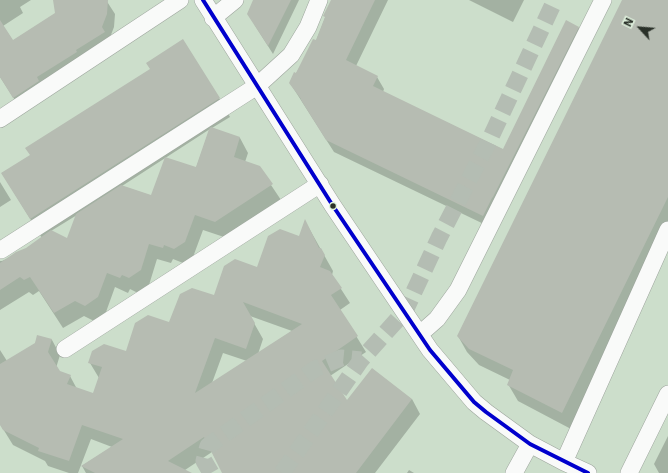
<!DOCTYPE html>
<html>
<head>
<meta charset="utf-8">
<style>
	body { margin:0 }
	#map { position:relative; width:668px; height:473px; overflow:hidden; background:#d6e0d6; font-family:"Work Sans",sans-serif }
	canvas { display:block }
	.north { position:absolute; left:620px; top:8px; width:40px; height:40px; -webkit-text-stroke:3px #e0f2de; paint-order:stroke; rotate:296deg; font-size:11px; font-weight:700; line-height:16px; text-align:center; color:#2a3129 }
	.north::after { content:''; display:block; margin:auto; width:14px; height:18px; background:#2a3129; clip-path:polygon(50% 0,100% 100%,50% 72%,0 100%) }
</style>
</head>
<body>
<div id="map">
<canvas width="668" height="473"></canvas>
<div class="north">N</div>
</div>
<script>
const ctx = document.querySelector('canvas').getContext('2d');
ctx.lineJoin = 'round';
function fill(path, color) {
  ctx.fillStyle = color;
  ctx.fill(path, 'evenodd');
}
function shape(rows) {
  const path = new Path2D();
  for (const r of rows) {
    path.moveTo(r[0], r[1]);
    for (let i = 2; i < r.length; i += 2) path.lineTo(r[i], r[i + 1]);
  }
  return path;
}
function strokePath(path, color, width, dash) {
  ctx.strokeStyle = color;
  ctx.lineWidth = width;
  ctx.lineCap = dash ? 'butt' : 'round';
  ctx.setLineDash(dash || []);
  ctx.stroke(path);
}
const built = shape([
	[0,0,668,0,668,473,0,473]
]);
const shadow = shape([
	[0,0,31,0,20,7,23,13,3,26,13,41,56,14,55,0,106,0,115,14,114,27,109,40,22,111,0,77],
	[255,0,299,0,273,54,254,24],
	[332,0,388,0,356,66,377,77,384,89,383,92,504,150,578,27,585,40,490,227,334,152,290,83,316,41],
	[469,0,524,0,513,22],
	[623,0,668,0,668,242,571,429,518,401,508,384,510,380,479,365,467,352,458,336],
	[219,98,230,117,212,128,240,138,248,153,245,162,259,167,281,200,224,237,203,230,193,257,183,263,173,259,171,263,157,259,149,285,138,293,130,289,128,293,115,287,106,312,94,321,84,316,63,328,39,291,33,295,29,292,0,310,0,261,2,261,27,249,42,238,2,173],
	[210,129,196,168,152,196,122,186],
	[77,215,68,240,51,231],
	[0,182,11,200,0,207],
	[305,221,333,271,332,275,350,303,340,310,366,352,330,376,347,402,412,399,420,414,375,473,223,473,212,452,185,470,190,473,86,473,82,466,112,447,91,439,78,473,69,473,48,466,45,461,13,445,0,424,0,350,7,361,35,344,38,336,52,340,60,355,56,368,59,372,70,376,77,389,94,395,99,378,90,363,127,352,170,324,215,296,257,268,300,237],
	[250,316,292,331,258,354,263,339],
	[223,353,247,361,212,383],
	[668,436,668,473,659,473,654,464],
	[409,470,414,473,407,473]
]);
const building = shape([
	[53,0,108,0,107,14,102,27,105,32,76,50,77,52,37,77,39,81,13,98,0,77,0,20,13,40,55,13],
	[253,0,291,0,268,46,247,14],
	[331,0,375,0,346,60,378,76,373,86,503,149,566,20,579,27,493,197,492,198,483,216,326,140,301,100,301,99,289,83,294,72,296,73,313,39,316,40,325,17,323,16],
	[622,0,668,0,668,197,562,413,507,385,513,370,469,349,457,336],
	[183,39,220,98,30,219,1,173,30,155,25,148,150,69,146,63],
	[211,127,240,137,234,157,260,166,273,184,215,222,195,215,185,242,174,249,164,245,163,248,149,244,141,270,129,278,122,275,120,278,107,273,98,297,85,306,75,301,54,313,30,277,24,280,20,277,0,290,0,263,16,252,26,248,51,230,67,238,76,214,121,185,151,195,165,157,196,167,209,129],
	[305,219,319,248,321,248,325,255,320,267,330,271,342,288,331,295,358,336,322,361,347,400,372,368,412,399,356,473,222,473,204,437,168,461,192,473,95,473,81,466,123,439,82,425,69,461,38,451,39,448,3,430,0,425,0,364,35,343,37,335,52,339,48,352,60,371,71,375,67,384,93,393,102,367,88,363,92,351,104,344,126,351,135,323,148,315,169,322,180,294,192,288,214,295,224,266,235,259,257,267,268,236,280,229,299,236],
	[243,302,302,324,195,393,215,338,246,349,255,323]
]);
const minorTunnel = shape([
	[211,473,204,461,208,446,315,369,341,358,361,360],
	[282,473,361,360,405,311,439,238,488,143,555,0]
]);
const minor = shape([
	[203,0,333,206,430,350,474,402,486,412,530,444,564,462,588,473],
	[213,18,235,0],
	[0,119,180,0],
	[1,250,257,86,291,55,308,27,319,0],
	[420,334,437,319,458,290,603,0],
	[65,349,320,184],
	[564,462,668,230],
	[514,473,530,444],
	[629,473,668,394]
]);
const bus1 = shape([
	[203,0,333,206,430,350,474,402,486,412,530,444,588,473]
]);
const markers = [
	[333,206,3.5,"#2a3129"]
];
fill(built, '#ccdecb');
fill(shadow, '#0003');
fill(building, '#b6bcb2');
strokePath(minorTunnel, '#b4bdb3', 17, [17, 8]);
strokePath(minor, '#9da59d', 18);
strokePath(minor, '#f9faf9', 17);
strokePath(bus1, '#0000cd', 4);
for (const [x, y, r, color] of markers) {
  const dot = new Path2D();
  dot.arc(x, y, r, 0, 2 * Math.PI);
  ctx.fillStyle = color;
  ctx.fill(dot);
  strokePath(dot, '#e0f2de', 1.5);
}
</script>
</body>
</html>
